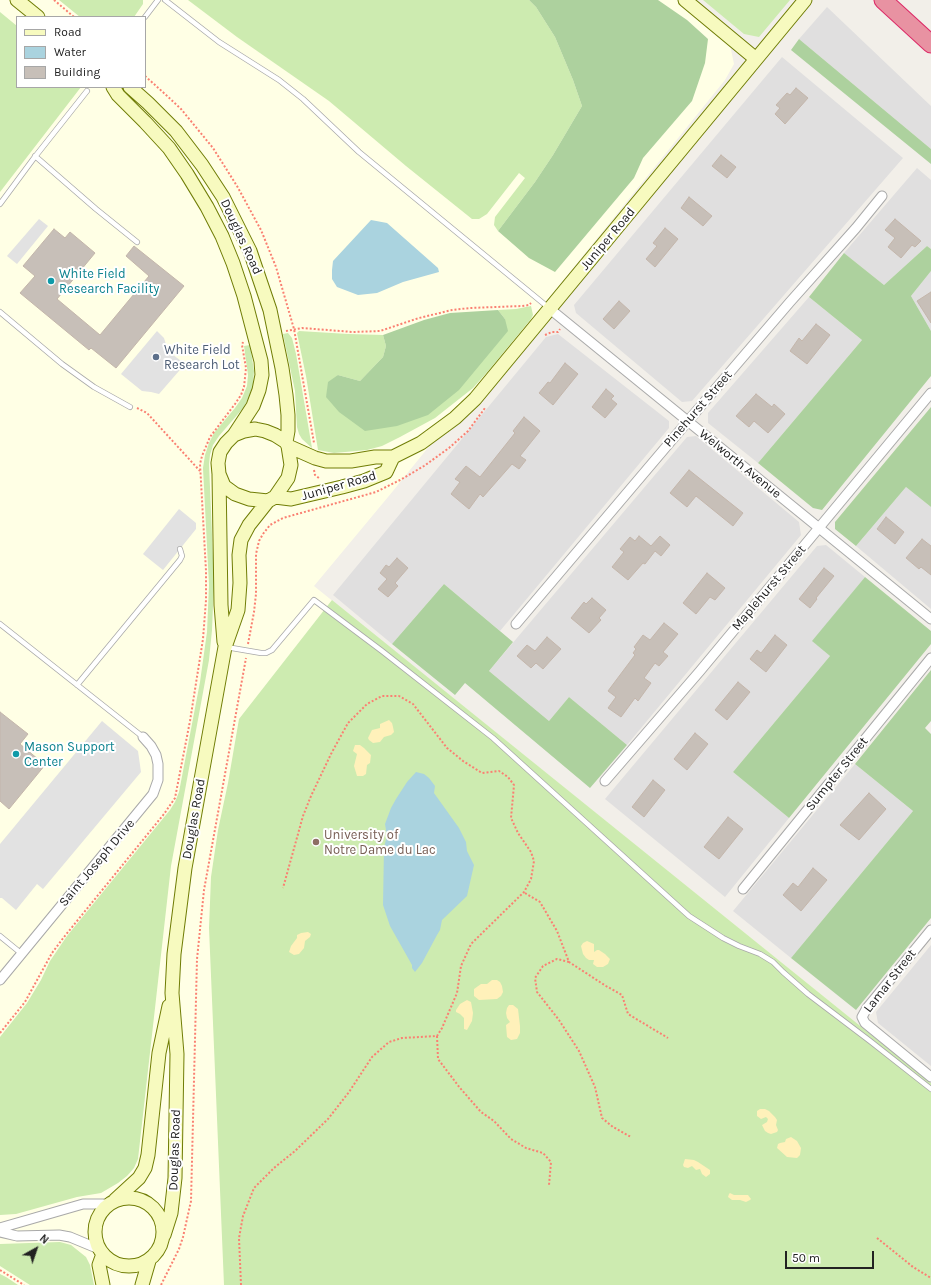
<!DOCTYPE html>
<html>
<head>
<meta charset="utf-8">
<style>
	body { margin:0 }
	#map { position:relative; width:931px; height:1285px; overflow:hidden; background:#f2efe9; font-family:Karla,sans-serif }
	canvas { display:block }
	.legend { position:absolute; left:16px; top:16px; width:130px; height:72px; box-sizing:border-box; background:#fff; border:1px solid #a7a7a7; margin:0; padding:5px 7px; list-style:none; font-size:12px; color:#222 }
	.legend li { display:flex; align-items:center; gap:8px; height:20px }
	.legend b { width:20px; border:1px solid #a7a7a7 }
	.north { position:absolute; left:16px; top:1229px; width:40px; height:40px; -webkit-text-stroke:3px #fff; paint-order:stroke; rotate:40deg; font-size:11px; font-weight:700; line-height:16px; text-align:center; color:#222 }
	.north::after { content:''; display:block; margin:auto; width:14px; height:18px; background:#222; clip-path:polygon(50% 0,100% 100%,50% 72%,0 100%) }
	.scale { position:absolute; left:785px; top:1251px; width:89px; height:18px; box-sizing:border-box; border:2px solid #222; border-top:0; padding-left:5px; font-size:12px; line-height:14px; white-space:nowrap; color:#222; -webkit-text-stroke:3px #fff; paint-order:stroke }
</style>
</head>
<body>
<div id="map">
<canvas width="931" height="1285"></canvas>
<ul class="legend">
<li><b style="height:5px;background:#f7fabf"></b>Road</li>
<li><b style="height:11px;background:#aad3df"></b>Water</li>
<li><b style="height:11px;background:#c7bfb8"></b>Building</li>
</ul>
<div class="north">N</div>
<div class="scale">50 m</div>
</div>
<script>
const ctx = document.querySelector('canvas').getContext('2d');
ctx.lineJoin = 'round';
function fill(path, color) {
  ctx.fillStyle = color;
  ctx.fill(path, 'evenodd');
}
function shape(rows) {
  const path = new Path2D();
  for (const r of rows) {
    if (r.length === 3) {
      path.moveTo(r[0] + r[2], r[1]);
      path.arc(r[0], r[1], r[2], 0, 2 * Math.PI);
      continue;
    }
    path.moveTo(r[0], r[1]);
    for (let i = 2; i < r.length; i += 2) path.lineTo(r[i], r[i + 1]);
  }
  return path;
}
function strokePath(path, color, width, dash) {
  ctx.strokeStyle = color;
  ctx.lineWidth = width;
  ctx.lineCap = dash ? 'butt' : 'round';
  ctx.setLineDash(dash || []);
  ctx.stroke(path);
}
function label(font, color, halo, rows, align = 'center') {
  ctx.font = font + ' Karla,sans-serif';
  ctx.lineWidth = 4;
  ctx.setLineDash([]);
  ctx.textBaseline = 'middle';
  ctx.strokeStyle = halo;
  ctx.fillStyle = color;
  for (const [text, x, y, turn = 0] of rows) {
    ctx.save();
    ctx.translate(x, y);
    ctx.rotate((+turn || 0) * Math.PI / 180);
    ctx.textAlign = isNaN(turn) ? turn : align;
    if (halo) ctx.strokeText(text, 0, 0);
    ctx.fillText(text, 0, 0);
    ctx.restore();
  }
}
const residential = shape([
	[827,7,931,106,931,149,799,39],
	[782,57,903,158,692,401,682,402,576,313,574,305],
	[917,168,931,180,931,249,927,246,884,285,844,253],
	[931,271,931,331,911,296],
	[809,297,862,340,758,463,708,423,708,413],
	[558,334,669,421,669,428,500,631,444,584,392,644,333,595,546,337],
	[696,436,799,522,801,535,627,745,569,697,549,721,489,671,687,437],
	[906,487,931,507,931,609,856,546],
	[826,545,865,577,813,641,830,656,733,772,789,818,725,897,605,799,817,546],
	[855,764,913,811,791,958,733,911],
	[931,945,931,1066,878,1023,876,1012]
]);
const education = shape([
	[0,0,677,0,730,45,734,64,725,80,393,491,314,586,931,1083,931,1285,0,1285],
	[17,17,145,17,145,87,17,87]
]);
const grass = shape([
	[59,0,143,0,143,4,134,17,80,17],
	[188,0,529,0,536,7,555,37,573,80,582,106,553,155,535,182,498,231,494,225,495,217,525,178,519,173,487,214,479,219,472,219,406,166,329,101,237,37],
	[703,0,790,0,759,37,744,34],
	[0,12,17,26,17,87,81,87,0,192],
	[531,306,533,315,531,319,489,370,473,388,435,418,400,437,382,446,367,450,334,453,318,450,306,376,297,333,299,331,348,334,383,335,386,346,383,357,360,381,338,375,326,397,505,319,498,310,516,309],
	[288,333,292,338,296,354,312,448,302,439,299,434,297,427,295,391,283,334],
	[250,345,254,371,253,384,250,394,244,407,219,436,213,445,210,455,209,464,214,582,212,630,209,660,171,866,138,1159,134,1168,127,1176,118,1183,101,1193,77,1197,16,1214,0,1215,0,1037,27,1003,41,980,50,961,67,936,170,810,175,802,179,792,200,682,207,632,209,585,203,468,205,455,209,443,214,433,235,408,242,398,247,386,248,375,244,346],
	[332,600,931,1083,931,1285,224,1285,209,928,211,877,218,830,228,783,239,719],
	[60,1242,71,1245,86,1257,90,1265,94,1285,30,1285,0,1266,0,1244],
	[0,1274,6,1277,18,1285,0,1285]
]);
const forest = shape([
	[529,0,658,0,687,20,708,39,705,63,692,101,643,158,634,178,555,272,529,258,498,231,535,182,553,155,582,106,573,80,555,37,536,7],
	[799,39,931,149,931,164,791,50],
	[927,246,931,249,931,271,911,296,931,331,931,376,822,510,813,508,758,463,862,340,809,297,844,253,884,285],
	[498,310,505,319,508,331,459,390,428,415,397,426,365,431,339,412,326,397,328,382,338,375,360,381,383,357,386,346,383,335,424,320,450,313],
	[931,407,931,507,906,487,856,546,835,529,835,522],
	[865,577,931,631,931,644,789,818,733,772,830,656,812,641],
	[444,584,513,642,489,671,549,721,569,697,627,745,590,788,465,683,455,695,392,644],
	[931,670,931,721,925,728,931,734,931,918,856,1010,791,958,913,811,855,764]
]);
const sand = shape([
	[389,720,392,723,393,727,394,732,391,735,384,737,380,742,373,743,369,740,368,738,372,730,380,728,380,724],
	[355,745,360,745,364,748,371,755,370,763,367,765,366,774,363,776,357,776,354,766,357,754,353,751],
	[308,932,311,934,310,937,305,941,304,948,299,954,294,955,289,952,291,946,297,938,297,935,301,933],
	[587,941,594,944,594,952,597,950,599,950,605,954,610,959,608,964,603,967,597,967,593,964,594,960,589,960,586,958,583,954,581,946,583,943],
	[492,980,497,980,500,982,502,986,503,992,501,996,497,999,479,1000,474,996,474,989,481,984,487,984],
	[467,1000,471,1002,473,1013,472,1021,467,1030,464,1029,464,1018,460,1014,456,1012,456,1010,460,1004],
	[509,1005,513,1005,518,1009,520,1026,520,1033,517,1039,511,1040,507,1037,506,1025,510,1022,507,1018,506,1013,507,1008],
	[760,1109,765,1109,769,1111,775,1117,777,1120,776,1125,778,1130,777,1132,771,1134,768,1133,765,1131,762,1125,767,1122,768,1119,766,1117,761,1119,757,1116,757,1111],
	[791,1137,797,1141,801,1148,800,1155,797,1158,787,1157,777,1148,778,1144,780,1143,785,1142,786,1139],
	[685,1159,694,1160,698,1162,710,1170,710,1174,706,1177,702,1174,700,1169,696,1170,692,1166,688,1168,684,1167,683,1165],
	[730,1193,734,1195,748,1195,751,1199,750,1200,746,1202,740,1200,732,1200,728,1197,729,1194]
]);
const parking = shape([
	[39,219,48,226,17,264,7,256],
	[157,331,164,338,168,351,185,364,159,394,151,392,142,391,121,374],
	[179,509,196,523,196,529,163,570,143,554],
	[102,721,138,751,141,772,43,889,37,884,16,910,2,898,0,898,0,844]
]);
const water = shape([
	[371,220,387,223,438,268,439,272,403,282,377,293,358,295,337,287,332,279,332,270,333,261],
	[416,772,424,774,429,778,435,786,434,793,459,828,466,842,467,851,474,865,467,896,442,920,440,930,437,935,422,963,415,972,412,968,412,965,390,926,383,905,384,847,387,836,385,824,391,808,396,799,407,782]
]);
const building = shape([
	[796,88,808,98,785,124,775,114,780,108,776,105,787,93,790,95,796,88],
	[721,155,736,167,727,178,712,166,721,155],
	[689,197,712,216,703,226,681,208,689,197],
	[895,219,921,241,915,247,912,245,901,258,888,247,895,238,885,230,895,219],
	[665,228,678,239,655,267,646,259,657,246,653,243,665,228],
	[54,229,65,238,70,232,95,253,57,299,100,335,149,276,126,256,134,246,184,286,116,368,91,348,89,350,20,293,35,276,23,266,54,229],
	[931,292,931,323,917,301,931,292],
	[619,301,630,311,614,329,603,319,619,301],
	[816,324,830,335,807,364,790,351,799,338,802,341,816,324],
	[565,363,578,374,553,405,539,393,548,382,550,383,565,363],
	[606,389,614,396,611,399,617,404,605,418,592,407,606,389],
	[756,394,772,407,774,404,785,414,768,433,754,421,749,427,736,416,756,394],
	[524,417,540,431,520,456,526,460,519,469,512,464,483,497,480,494,469,509,451,494,460,482,455,479,466,466,480,477,515,433,513,431,524,417],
	[689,470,743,513,733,526,696,496,687,507,670,493,689,470],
	[886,517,904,532,895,544,877,529,886,517],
	[639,536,651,546,660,536,670,545,661,556,655,551,645,564,643,563,628,580,612,567,624,552,620,549,630,537,635,541,639,536],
	[922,539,931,546,931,575,921,567,919,569,906,558,922,539],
	[397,558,408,568,395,583,398,586,388,597,378,589,387,579,380,573,386,565,389,567,397,558],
	[824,568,834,576,816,598,817,599,810,608,799,599,824,568],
	[707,573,725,588,715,600,710,597,696,614,683,603,707,573],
	[592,598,606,610,599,618,601,620,589,633,571,618,584,602,586,604,592,598],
	[664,623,678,634,663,652,668,656,659,666,655,663,644,678,651,683,638,701,635,698,621,717,608,708,616,697,608,691,635,655,633,653,636,649,634,647,643,635,650,640,664,623],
	[775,635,787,645,766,672,750,659,757,650,761,653,775,635],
	[547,637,561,649,543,669,536,663,531,668,517,656,527,645,535,651,547,637],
	[738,682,750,692,727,720,715,710,738,682],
	[0,712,28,734,20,744,45,765,9,809,0,801,0,712],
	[695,733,708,744,687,770,674,759,695,733],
	[653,780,665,790,644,817,632,807,653,780],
	[869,793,886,809,859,840,840,825,869,793],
	[728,817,743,829,719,859,704,847,728,817],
	[813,868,827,880,801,911,783,895,793,883,798,887,813,868]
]);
const path = shape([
	[54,0,74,17],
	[145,76,165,94,181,109,213,148,237,186,261,230,276,267,294,329,314,443],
	[286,331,302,328,353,332,380,331,419,318,452,310,470,308,522,306,529,305,531,303],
	[545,335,552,332,558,332,560,329],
	[137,408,147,413,200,471],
	[314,470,315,475,320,479],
	[248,644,254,612,256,594,256,554,259,541,263,534,270,525,283,518,376,492,400,480,424,466,449,448,468,431,485,408],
	[525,893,540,902,557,931,569,962,606,986,622,995,628,1014,668,1038],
	[569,962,557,959,543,966,535,978,537,992,559,1020,579,1051,595,1087,602,1118,613,1127,631,1137],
	[0,1033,25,1002,52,953,64,937,164,814,175,798,190,721,203,639,206,600,206,571,200,464,202,456,210,437,235,404,241,395,244,387,246,368,242,345,243,342],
	[437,1036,438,1059,460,1088,481,1112,494,1121,511,1139,526,1148,543,1153,551,1162,549,1185],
	[877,1238,913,1267,931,1278],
	[0,1270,24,1285],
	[161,1285,179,1249,183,1237,191,1201,197,959,204,890,246,658],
	[241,1285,239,1238,243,1216,254,1188,274,1168,295,1151,328,1119,349,1092,372,1057,389,1042,402,1038,437,1036,442,1028,457,993,461,966,471,944,524,892,531,879,534,861,531,852,518,833,511,818,514,785,508,777,499,771,482,773,463,761,447,748,413,704,399,696,382,696,367,704,348,723,331,754,311,796,303,816,283,888]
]);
const lane = shape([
	[165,0,219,42,279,80,303,99,359,152,549,308],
	[145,17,158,0],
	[35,156,96,209,137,242],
	[0,204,34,158,87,91],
	[0,312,62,364,94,387,130,407],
	[0,624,143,737],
	[226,647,261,653,266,653,272,650,314,600,382,651,493,738,689,916,723,938,739,946,760,954,773,962,783,972,808,994,870,1041,931,1089],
	[77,685,180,560,182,556,180,549],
	[0,936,22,954]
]);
const street = shape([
	[550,309,931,619],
	[516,624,688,421,790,302,856,228,882,196],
	[605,781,700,671,931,393],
	[743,889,931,658],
	[931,930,867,1008,862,1017,865,1023,931,1077],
	[0,980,153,794,158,780,158,764,156,755,151,746,143,737],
	[0,1228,83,1204,109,1204],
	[0,1232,17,1236,59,1235,70,1237,99,1249]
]);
const secondary = shape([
	[17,0,38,17],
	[685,0,756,59],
	[113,87,118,95,145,122,169,148,187,174,207,207,222,236,233,263,244,296,261,361,262,375,259,390,253,406,234,435],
	[130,87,148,103,176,131,202,165,223,197,250,251,270,310,282,368,286,395,288,415,288,431,286,442],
	[255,429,265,431,275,435,286,442,288,446,291,465,288,478,275,497,268,501,249,499,235,494,224,486,219,474,218,463,220,452,226,443,234,435,244,431,255,429],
	[288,446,315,458,326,461,351,461,375,457,393,457,421,443,455,418,475,399,805,0],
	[219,475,221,605,224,642],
	[275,497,291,499,342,487,364,481,386,472,393,457],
	[129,1232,34],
	[115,1200,139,1178,145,1168,148,1155,159,1053,169,1006],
	[164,1235,171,1213,175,1178,177,1054,172,993,174,954,185,868,225,647,238,610,240,583,239,555,241,540,249,525,268,501],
	[103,1254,99,1265,103,1285],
	[142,1285,149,1261]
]);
const highway = shape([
	[883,0,931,44]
]);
const markers = [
	[51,281,4,"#0f9aa8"],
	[156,357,4,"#5c6f8a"],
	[16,754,4,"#0f9aa8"],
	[316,842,4,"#8d6e63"]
];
const streetNames = [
	["Douglas Road",241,237,65],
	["Juniper Road",608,239,-50],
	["Pinehurst Street",698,409,-49],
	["Welworth Avenue",740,464,39],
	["Juniper Road",339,486,-16],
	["Maplehurst Street",769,588,-50],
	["Sumpter Street",837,774,-51],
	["Douglas Road",194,819,-80],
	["Saint Joseph Drive",97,863,-50],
	["Lamar Street",890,981,-52],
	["Douglas Road",175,1150,-88]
];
const cultureNames = [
	["White Field",59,274],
	["Research Facility",59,289],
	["Mason Support",24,747],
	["Center",24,762]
];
const serviceNames = [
	["White Field",164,350],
	["Research Lot",164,365]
];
const educationNames = [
	["University of",324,835],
	["Notre Dame du Lac",324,850]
];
fill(residential, '#e0dfdf');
fill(education, '#ffffe5');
fill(grass, '#cdebb0');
fill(forest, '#add19e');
fill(sand, '#fff1ba');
fill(parking, '#e2e2e2');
fill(water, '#aad3df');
fill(building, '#c7bfb8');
strokePath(building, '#c4b6ab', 1);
strokePath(lane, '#a9a9a9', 6);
strokePath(street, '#a9a9a9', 11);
strokePath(secondary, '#707d05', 15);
strokePath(highway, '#dc2a67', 19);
strokePath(path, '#fa8072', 2, [2, 2]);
strokePath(lane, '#fff', 4.5);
strokePath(street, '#fff', 9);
strokePath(secondary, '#f7fabf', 13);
strokePath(highway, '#e892a2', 17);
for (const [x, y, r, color] of markers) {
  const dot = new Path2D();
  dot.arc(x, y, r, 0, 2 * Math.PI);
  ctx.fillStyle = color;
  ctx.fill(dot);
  strokePath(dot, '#fff', 1.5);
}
label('13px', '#222', '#fff', streetNames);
label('13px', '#0d838f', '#fff', cultureNames, 'left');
label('13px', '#4e5e75', '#fff', serviceNames, 'left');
label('13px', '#785e54', '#fff', educationNames, 'left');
</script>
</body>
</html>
